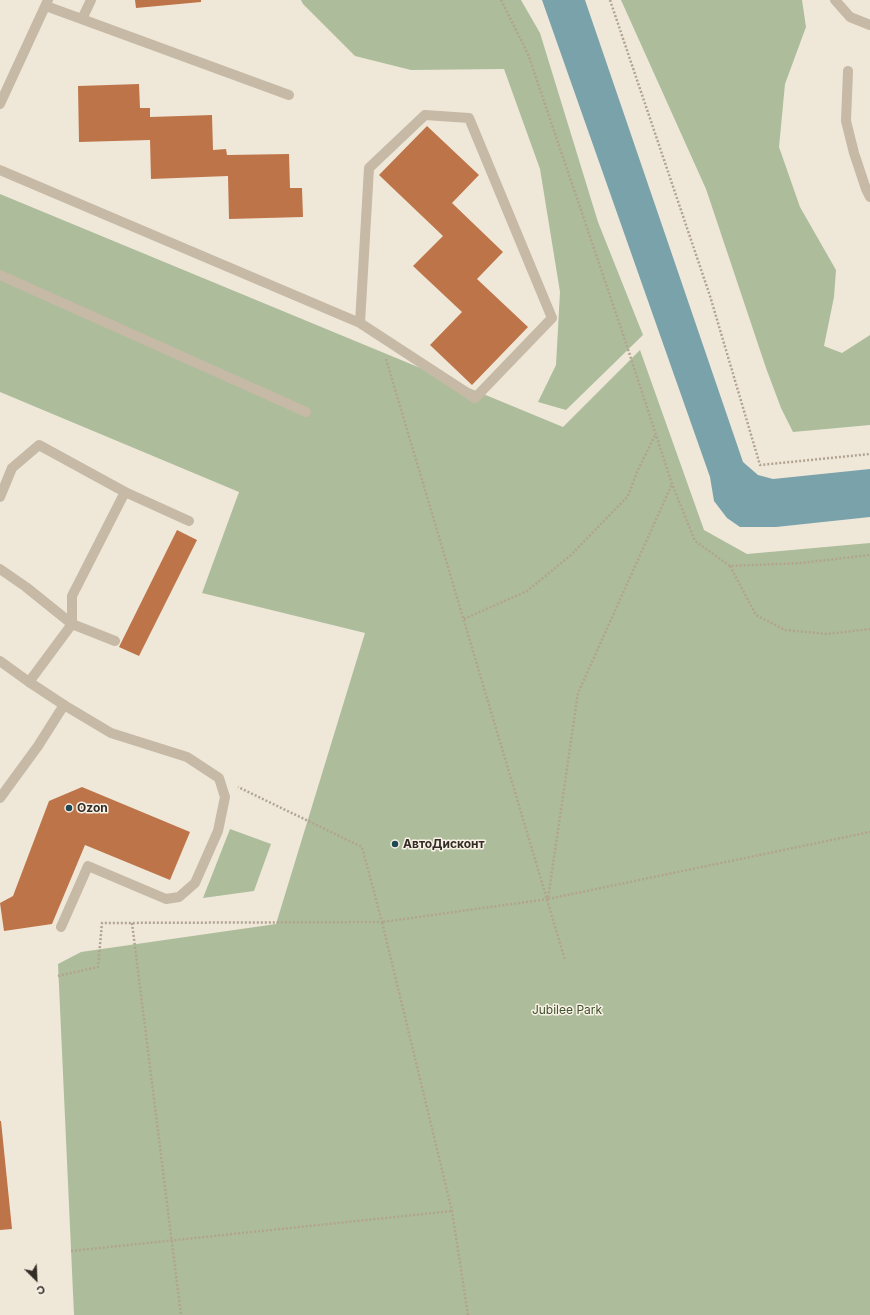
<!DOCTYPE html>
<html>
<head>
<meta charset="utf-8">
<style>
	body { margin:0 }
	#map { position:relative; width:870px; height:1315px; overflow:hidden; background:#efe8d9; font-family:Inter,sans-serif }
	canvas { display:block }
	.north { position:absolute; left:16px; top:1259px; width:40px; height:40px; -webkit-text-stroke:3px #f8f1e5; paint-order:stroke; rotate:156deg; font-size:11px; font-weight:700; line-height:16px; text-align:center; color:#332c27 }
	.north::after { content:''; display:block; margin:auto; width:14px; height:18px; background:#332c27; clip-path:polygon(50% 0,100% 100%,50% 72%,0 100%) }
</style>
</head>
<body>
<div id="map">
<canvas width="870" height="1315"></canvas>
<div class="north">С</div>
</div>
<script>
const ctx = document.querySelector('canvas').getContext('2d');
ctx.lineJoin = 'round';
function fill(path, color) {
  ctx.fillStyle = color;
  ctx.fill(path, 'evenodd');
}
function shape(rows) {
  const path = new Path2D();
  for (const r of rows) {
    path.moveTo(r[0], r[1]);
    for (let i = 2; i < r.length; i += 2) path.lineTo(r[i], r[i + 1]);
  }
  return path;
}
function strokePath(path, color, width, dash) {
  ctx.strokeStyle = color;
  ctx.lineWidth = width;
  ctx.lineCap = dash ? 'butt' : 'round';
  ctx.setLineDash(dash || []);
  ctx.stroke(path);
}
function label(font, color, halo, rows, align = 'center') {
  ctx.font = font + ' Inter,sans-serif';
  ctx.lineWidth = 3;
  ctx.setLineDash([]);
  ctx.textBaseline = 'middle';
  ctx.strokeStyle = halo;
  ctx.fillStyle = color;
  for (const [text, x, y, turn = 0] of rows) {
    ctx.save();
    ctx.translate(x, y);
    ctx.rotate((+turn || 0) * Math.PI / 180);
    ctx.textAlign = isNaN(turn) ? turn : align;
    if (halo) ctx.strokeText(text, 0, 0);
    ctx.fillText(text, 0, 0);
    ctx.restore();
  }
}
const green = shape([
	[301,0,521,0,540,33,598,222,643,335,566,410,538,402,556,365,560,292,540,169,504,69,411,70,355,56,303,4],
	[621,0,802,0,806,27,785,84,779,147,800,207,836,270,834,297,824,346,842,353,870,335,870,425,793,432,781,408,766,368,706,189],
	[0,194,563,427,640,350,704,530,747,554,870,543,870,1315,74,1315,58,964,81,952,276,924,365,633,202,593,239,492,0,392],
	[230,829,271,844,254,891,203,898]
]);
const water = shape([
	[542,0,585,0,743,462,758,475,773,479,870,469,870,517,776,527,740,527,727,518,714,501,710,477]
]);
const building = shape([
	[135,0,201,0,201,2,136,8],
	[139,84,140,108,150,108,150,117,212,115,213,150,226,149,227,155,289,154,290,188,302,188,303,217,229,219,228,176,151,179,150,140,79,142,78,86],
	[427,126,479,175,452,203,503,252,477,279,528,327,472,385,430,345,462,312,413,266,443,236,379,175],
	[177,530,197,540,139,656,119,647],
	[82,787,190,832,170,880,85,845,52,924,4,931,0,903,13,896,49,801],
	[0,1121,1,1121,12,1229,0,1230]
]);
const path = shape([
	[501,0,528,54,623,334,672,484,695,541,730,566,801,563,870,555],
	[610,0,710,296,760,465,870,454],
	[386,359,565,960],
	[730,566,756,615,785,630,827,634,870,629],
	[464,619,527,591,570,556,628,496,637,472,655,435],
	[548,899,870,832],
	[132,923,181,1315],
	[58,976,98,967,102,923,382,922,362,847,238,787],
	[71,1251,452,1211],
	[468,1315,452,1211,382,922,548,899,578,693,672,484]
]);
const lane = shape([
	[835,0,850,17,870,25],
	[46,6,289,95],
	[82,19,91,0],
	[848,71,846,121,854,153,866,189,870,197],
	[0,170,360,323,475,398,552,318,469,118,425,115,369,168,360,323],
	[0,275,306,412],
	[125,492,189,521],
	[0,497,12,468,39,445,125,492,72,596,72,624,29,682],
	[0,569,26,587,72,624,115,641],
	[0,798,38,746,64,705,111,733,187,757,219,778,225,797,218,831,195,883,179,897,166,899,88,866,61,927]
]);
const street = shape([
	[0,104,48,0],
	[0,661,29,682,64,705]
]);
const markers = [
	[69,808,4,"#1f4852"],
	[395,844,4,"#1f4852"]
];
const poiNames = [
	["Ozon",77,808],
	["АвтоДисконт",403,844]
];
const parkNames = [
	["Jubilee Park",567,1010]
];
fill(green, '#adbd9b');
fill(water, '#7aa2aa');
fill(building, '#be7449');
strokePath(path, '#b2a391', 2.5, [2, 2]);
strokePath(lane, '#c6b9a6', 10);
strokePath(street, '#c6b9a6', 10);
for (const [x, y, r, color] of markers) {
  const dot = new Path2D();
  dot.arc(x, y, r, 0, 2 * Math.PI);
  ctx.fillStyle = color;
  ctx.fill(dot);
  strokePath(dot, '#f8f1e5', 1.5);
}
label('bold 12px', '#332c27', '#f8f1e5', poiNames, 'left');
label('12px', '#3e502c', '#f8f1e5', parkNames);
</script>
</body>
</html>
